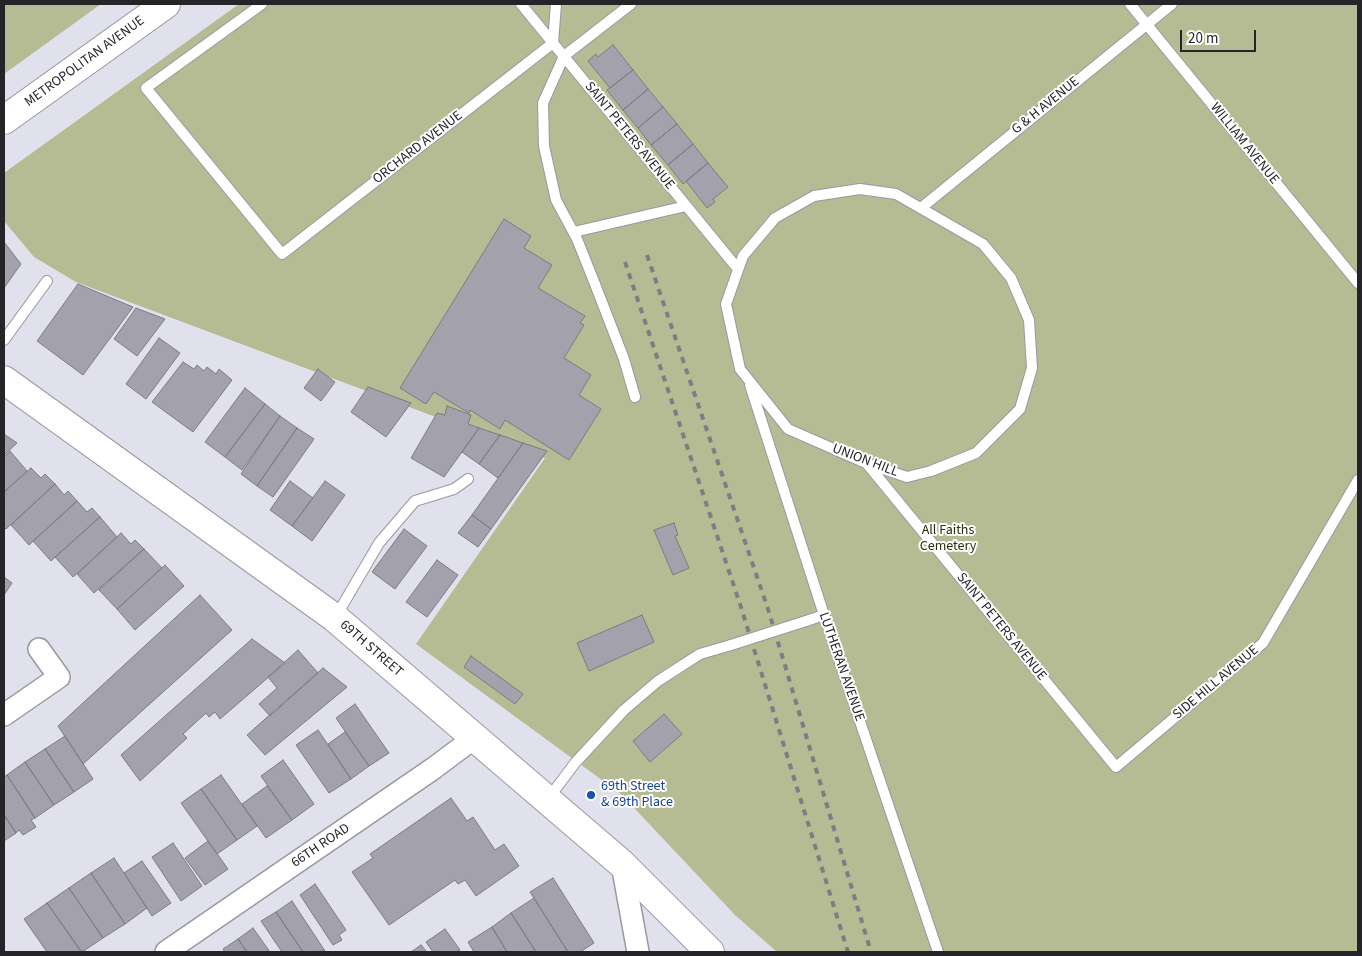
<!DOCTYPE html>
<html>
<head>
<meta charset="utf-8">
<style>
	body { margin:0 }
	#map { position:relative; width:1362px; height:956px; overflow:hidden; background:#e0e1ec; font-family:"Source Sans 3",sans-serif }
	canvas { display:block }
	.frame { position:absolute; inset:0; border:5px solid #252529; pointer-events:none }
	.scale { position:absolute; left:1180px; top:30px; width:76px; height:22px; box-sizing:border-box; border:2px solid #252529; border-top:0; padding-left:6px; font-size:15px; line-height:18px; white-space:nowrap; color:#252529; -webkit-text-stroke:4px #fff; paint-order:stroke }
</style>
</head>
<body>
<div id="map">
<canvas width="1362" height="956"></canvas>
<div class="frame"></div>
<div class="scale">20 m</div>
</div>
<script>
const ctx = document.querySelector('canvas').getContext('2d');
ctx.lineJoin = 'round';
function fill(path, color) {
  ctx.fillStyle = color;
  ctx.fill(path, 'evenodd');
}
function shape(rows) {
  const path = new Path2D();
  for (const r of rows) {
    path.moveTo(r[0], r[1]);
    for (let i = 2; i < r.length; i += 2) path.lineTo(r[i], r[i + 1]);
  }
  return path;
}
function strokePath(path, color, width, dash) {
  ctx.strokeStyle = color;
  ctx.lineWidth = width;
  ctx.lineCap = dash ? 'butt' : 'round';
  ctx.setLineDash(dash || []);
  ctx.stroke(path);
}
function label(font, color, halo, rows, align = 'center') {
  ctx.font = font + ' "Source Sans 3",sans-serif';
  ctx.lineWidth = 4;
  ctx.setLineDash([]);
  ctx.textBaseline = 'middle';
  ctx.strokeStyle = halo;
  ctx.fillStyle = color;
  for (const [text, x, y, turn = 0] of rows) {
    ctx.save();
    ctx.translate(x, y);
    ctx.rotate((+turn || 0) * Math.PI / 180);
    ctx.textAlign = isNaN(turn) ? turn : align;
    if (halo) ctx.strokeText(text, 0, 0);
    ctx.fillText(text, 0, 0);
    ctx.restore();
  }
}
const green = shape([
	[4,4,101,4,4,74],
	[239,4,1358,4,1358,952,777,952,735,915,621,794,416,644,545,458,76,282,34,257,4,221,4,173]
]);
const building = shape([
	[613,45,633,70,610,88,588,61,596,54,598,57,613,45],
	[633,70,648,89,623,110,607,90,633,70],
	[648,89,663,107,638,128,623,110,648,89],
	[663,107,677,124,651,145,638,128,663,107],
	[677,124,693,144,668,165,651,145,677,124],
	[693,144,708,163,683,184,668,165,693,144],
	[708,163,728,187,713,199,715,202,707,208,686,181,708,163],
	[504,219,531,236,524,248,552,265,538,288,585,316,580,323,584,325,564,358,591,375,579,395,601,409,569,460,505,420,500,429,470,410,469,413,434,392,426,404,400,388,504,219],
	[4,242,21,264,4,288,4,242],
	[78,284,133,307,83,375,37,341,78,284],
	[136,308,165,319,137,356,114,339,136,308],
	[159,338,180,353,146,399,126,384,159,338],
	[183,362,194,369,197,365,204,371,207,367,216,374,219,369,232,380,193,432,152,402,183,362],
	[318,369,335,382,321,401,304,388,318,369],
	[368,387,411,403,386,437,351,412,368,387],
	[245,388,265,404,225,457,205,442,245,388],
	[265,404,280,416,242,470,225,457,265,404],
	[447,406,471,415,468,424,479,428,444,477,411,458,437,413,445,415,447,406],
	[280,416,297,428,257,486,241,474,280,416],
	[297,428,314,439,273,497,257,486,297,428],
	[479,428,500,435,479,464,462,452,479,428],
	[4,434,17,443,4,455,4,434],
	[500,435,523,443,498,478,479,464,500,435],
	[523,443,547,451,491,529,472,515,523,443],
	[10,451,27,471,4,492,4,457,10,451],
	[31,468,41,478,45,474,55,484,6,529,4,527,4,492,31,468],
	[290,481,313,498,292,526,270,510,290,481],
	[325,481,345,495,312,541,292,526,325,481],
	[55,484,64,495,68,491,77,501,29,545,11,525,55,484],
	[77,501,87,512,92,508,100,517,51,561,33,541,77,501],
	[472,515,491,529,478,547,458,533,472,515],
	[100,517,117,537,73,577,55,557,100,517],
	[674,523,678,535,675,536,689,568,673,575,654,530,674,523],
	[404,529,427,546,395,589,372,572,404,529],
	[121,533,131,544,135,540,144,549,94,593,77,574,121,533],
	[144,549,162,568,117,609,99,590,144,549],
	[437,560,458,575,427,617,406,602,437,560],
	[165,565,184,586,135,630,117,609,165,565],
	[4,577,12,583,4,595,4,577],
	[200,595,232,630,83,764,58,726,200,595],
	[642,615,654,642,589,671,577,643,642,615],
	[252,639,285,663,220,719,215,712,209,717,206,713,183,734,187,738,140,781,121,755,252,639],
	[298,650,318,673,270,716,259,704,277,688,268,677,298,650],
	[471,656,523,694,515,704,464,667,471,656],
	[323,668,347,687,265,755,247,735,323,668],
	[355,704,389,753,369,766,336,718,355,704],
	[664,714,682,734,650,762,633,741,664,714],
	[318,730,351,779,329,793,296,745,318,730],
	[345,732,369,766,351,779,328,744,345,732],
	[65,736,93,779,74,792,45,749,65,736],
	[45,749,74,792,54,805,25,762,45,749],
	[283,760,314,804,292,820,261,776,283,760],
	[25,762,54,805,35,818,7,775,25,762],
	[7,775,35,818,31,820,36,827,23,835,19,830,16,833,4,815,4,777,7,775],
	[221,775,257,826,237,840,201,789,221,775],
	[267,786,292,820,266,838,242,804,267,786],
	[201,789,237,840,217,854,181,803,201,789],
	[451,798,467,821,473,817,495,850,504,844,519,866,476,896,465,880,458,884,455,880,389,925,352,872,373,858,370,854,451,798],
	[4,815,16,833,4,841,4,815],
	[208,841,228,869,205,885,185,858,208,841],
	[173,843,202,886,181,901,152,857,173,843],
	[114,858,147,908,125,924,91,873,114,858],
	[142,861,171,903,152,916,124,873,142,861],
	[91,873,125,924,103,938,69,888,91,873],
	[553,878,594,943,580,952,568,952,530,892,553,878],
	[315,884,346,930,339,935,342,940,333,945,300,895,315,884],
	[69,888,103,938,82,952,47,903,69,888],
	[534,898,568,952,536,952,511,913,534,898],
	[292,901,325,951,303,952,276,912,292,901],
	[47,903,81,952,47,952,24,919,47,903],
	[276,912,303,952,282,952,261,921,276,912],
	[511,913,536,952,507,952,492,927,511,913],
	[492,927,507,952,474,952,468,942,492,927],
	[253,928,270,952,247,952,238,939,253,928],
	[445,929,460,950,456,952,433,952,426,942,445,929],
	[238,939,247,952,225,952,223,949,238,939],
	[421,945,427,952,411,952,421,945]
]);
const lane = shape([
	[262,4,146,88,282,254,553,43,556,4],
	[521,4,738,269],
	[631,4,564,56,543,103,544,146,556,200,577,239,593,279,624,359,635,397],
	[1130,4,1358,283],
	[860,189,896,194,983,244,1011,278,1029,320,1032,368,1020,409,976,453,931,471,907,477,868,464,788,429,740,369,726,304,743,256,775,218,814,196,860,189],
	[921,208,1172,4],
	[574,232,686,206],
	[4,340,47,281],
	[750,385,824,615,938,952],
	[868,465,1116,767,1263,643,1358,480],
	[335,618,379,543,415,501,454,489,468,479],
	[806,621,824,615],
	[548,799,575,763,624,710,658,681,700,654,731,645]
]);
const street = shape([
	[4,715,59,677,39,649],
	[622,864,638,952],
	[166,952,434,768,474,738]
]);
const secondary = shape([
	[4,120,166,4],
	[4,380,335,618,622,864,710,952]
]);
const rail = shape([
	[647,255,768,609,871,952],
	[625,262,740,604,848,952]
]);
const laneBridge = shape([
	[731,645,806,621]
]);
const markers = [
	[591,795,5,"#1a4fb4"]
];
const streetNames = [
	["METROPOLITAN AVENUE",85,62,-36],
	["G & H AVENUE",1046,106,-39],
	["SAINT PETERS AVENUE",629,136,51],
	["WILLIAM AVENUE",1244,144,51],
	["ORCHARD AVENUE",418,148,-38],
	["UNION HILL",865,461,21],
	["SAINT PETERS AVENUE",1001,627,51],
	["69TH STREET",371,649,41],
	["LUTHERAN AVENUE",841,667,71],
	["SIDE HILL AVENUE",1216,683,-40],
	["66TH ROAD",321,846,-34]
];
const parkNames = [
	["All Faiths",948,531],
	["Cemetery",948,547]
];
const transitNames = [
	["69th Street",601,787],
	["& 69th Place",601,803]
];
fill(green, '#b5bb92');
fill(building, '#a2a1ac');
strokePath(building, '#7b7b84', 1);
strokePath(lane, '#9898a2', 12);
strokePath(street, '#9898a2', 24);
strokePath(secondary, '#9898a2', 30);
strokePath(lane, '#fff', 10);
strokePath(street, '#fff', 21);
strokePath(secondary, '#fff', 28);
strokePath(rail, '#7d7e85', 4, [6, 6]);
strokePath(laneBridge, '#9898a2', 12, []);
strokePath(laneBridge, '#fff', 10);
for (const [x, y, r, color] of markers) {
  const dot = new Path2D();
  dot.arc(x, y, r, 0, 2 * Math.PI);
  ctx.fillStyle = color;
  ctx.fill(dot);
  strokePath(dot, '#fff', 2);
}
label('14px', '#252529', '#fff', streetNames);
label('14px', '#2a2e0a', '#fff', parkNames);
label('14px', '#164399', '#fff', transitNames, 'left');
</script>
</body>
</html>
